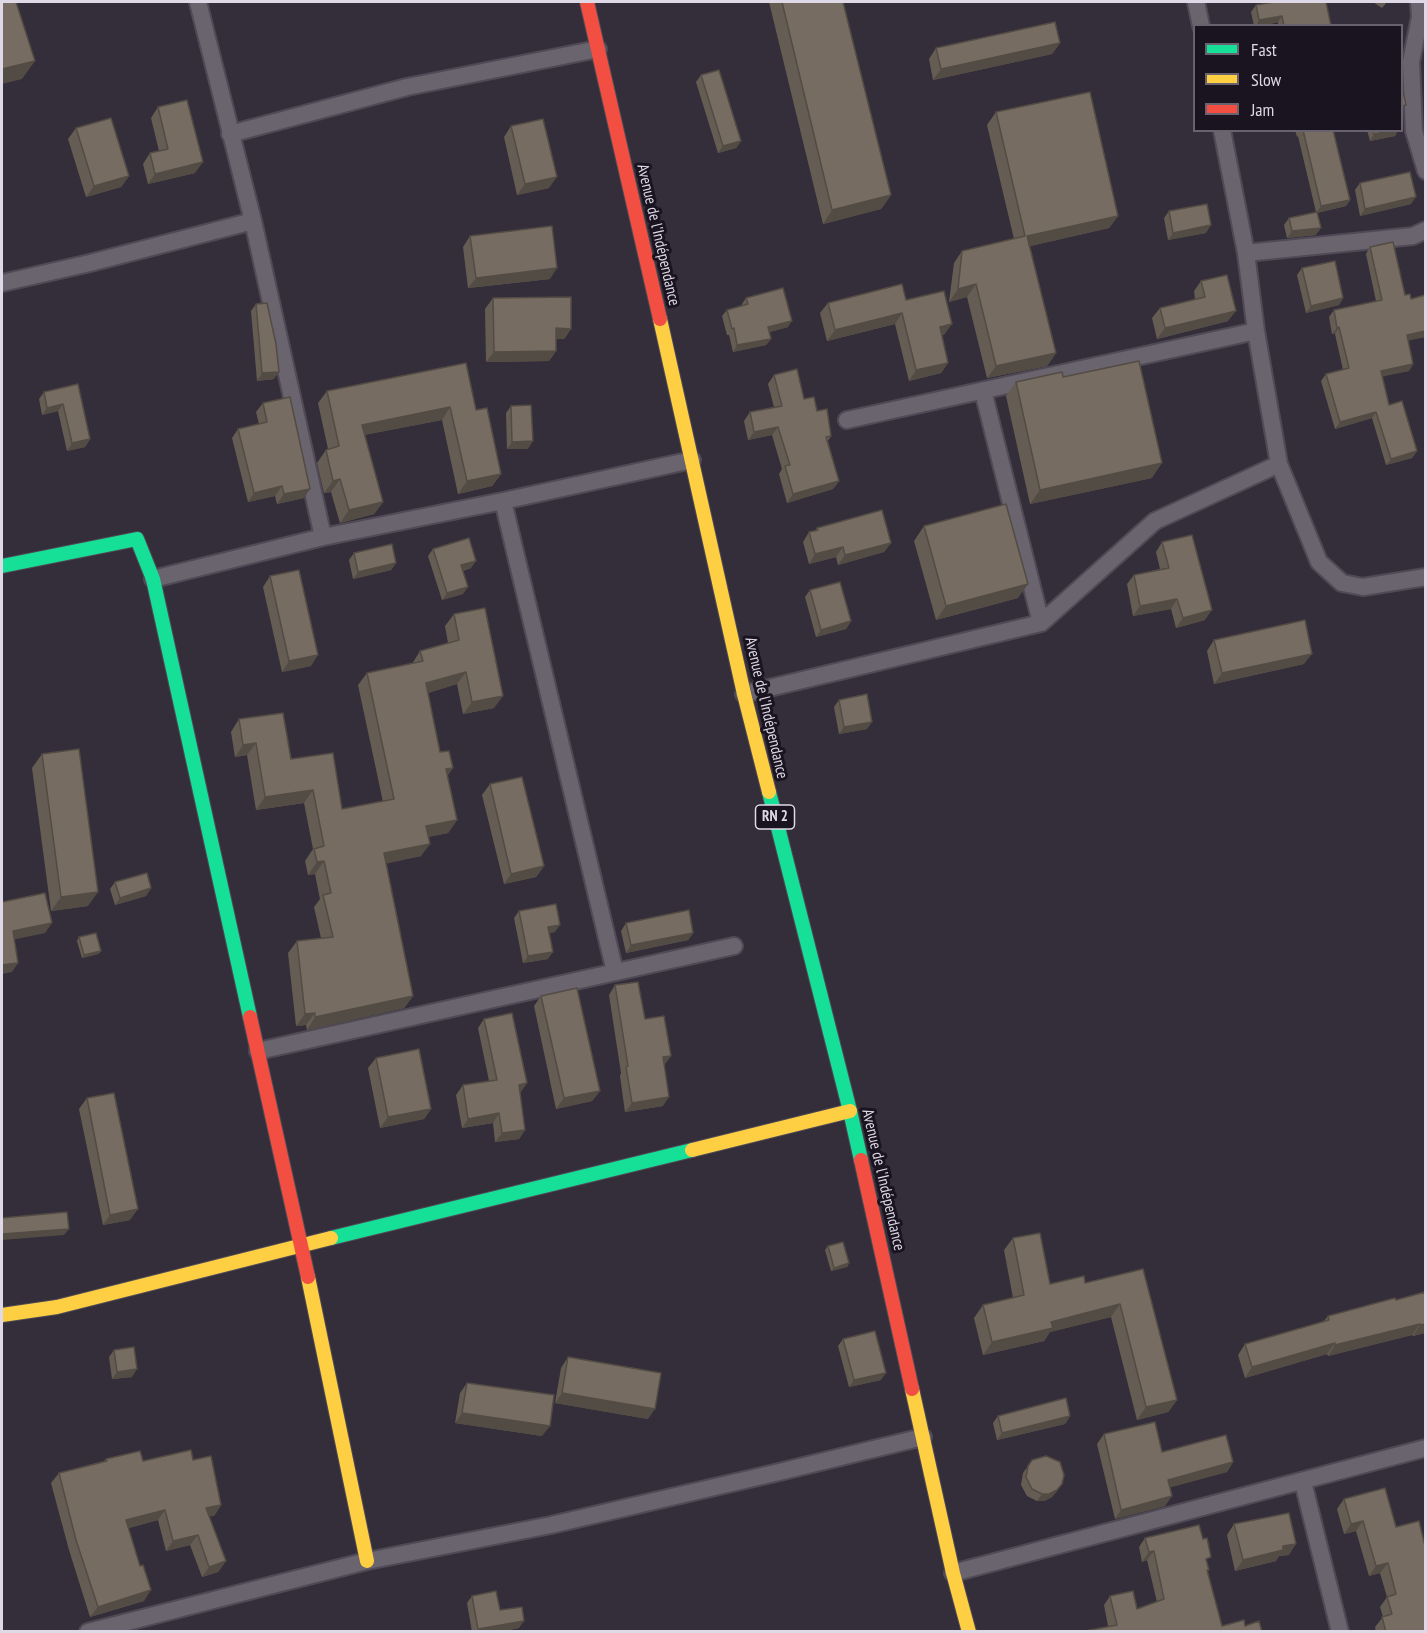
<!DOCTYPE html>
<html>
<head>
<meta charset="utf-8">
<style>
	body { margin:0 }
	#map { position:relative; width:1427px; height:1633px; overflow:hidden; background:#342e3b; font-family:"PT Sans Narrow",sans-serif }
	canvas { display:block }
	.frame { position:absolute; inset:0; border:3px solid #dfd8e7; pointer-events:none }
	.legend { position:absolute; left:1193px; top:24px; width:210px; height:108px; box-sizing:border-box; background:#19141f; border:2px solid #68626f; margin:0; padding:8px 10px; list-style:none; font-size:18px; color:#dfd8e7 }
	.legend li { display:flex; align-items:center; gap:12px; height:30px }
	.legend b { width:30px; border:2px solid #68626f }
</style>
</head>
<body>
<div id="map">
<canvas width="1427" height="1633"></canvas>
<div class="frame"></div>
<ul class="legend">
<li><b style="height:8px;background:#16e098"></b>Fast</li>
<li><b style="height:8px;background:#ffcf43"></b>Slow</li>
<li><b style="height:8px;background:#f24e42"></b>Jam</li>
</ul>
</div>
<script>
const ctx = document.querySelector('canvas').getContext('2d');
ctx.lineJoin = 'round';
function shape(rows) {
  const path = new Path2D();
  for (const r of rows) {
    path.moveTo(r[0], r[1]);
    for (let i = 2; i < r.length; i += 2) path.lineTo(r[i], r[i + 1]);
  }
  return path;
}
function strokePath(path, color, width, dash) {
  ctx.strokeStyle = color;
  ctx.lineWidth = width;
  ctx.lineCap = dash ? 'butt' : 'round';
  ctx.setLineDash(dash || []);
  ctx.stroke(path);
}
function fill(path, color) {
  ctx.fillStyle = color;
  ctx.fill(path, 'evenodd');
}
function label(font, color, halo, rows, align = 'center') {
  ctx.font = font + ' "PT Sans Narrow",sans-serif';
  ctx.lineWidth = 6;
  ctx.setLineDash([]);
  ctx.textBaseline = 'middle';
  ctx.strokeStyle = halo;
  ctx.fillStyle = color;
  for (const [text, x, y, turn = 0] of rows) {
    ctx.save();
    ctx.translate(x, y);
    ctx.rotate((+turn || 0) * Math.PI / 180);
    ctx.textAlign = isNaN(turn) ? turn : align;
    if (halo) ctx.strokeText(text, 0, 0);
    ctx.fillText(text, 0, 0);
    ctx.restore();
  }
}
const street = shape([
	[198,2,253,221,323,537],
	[1196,2,1201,26],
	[1419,2,1420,17,1411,62,1414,131,1426,171],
	[1222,130,1246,253,1256,331,1279,464,1319,562,1342,583,1363,587,1426,577],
	[230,134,407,87,598,49],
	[1246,253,1413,236,1426,230],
	[2,283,90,263,253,221],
	[983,391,1041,623],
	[847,420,1256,331],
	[503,501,615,972],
	[153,579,323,537,503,501,692,460],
	[744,694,1041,623,1155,521,1279,464],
	[258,1051,734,946],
	[1303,1482,1340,1632],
	[953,1573,1426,1448],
	[88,1632,367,1561,551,1525,775,1473,923,1437]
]);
const fast = shape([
	[2,566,137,539,153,579,250,1017],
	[769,792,850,1111,861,1160],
	[331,1238,692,1150]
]);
const slow = shape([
	[660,319,744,694,769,792],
	[692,1150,850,1111],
	[308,1277,367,1561],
	[2,1315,57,1307,331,1238],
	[912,1389,953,1573,969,1632]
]);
const jam = shape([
	[587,2,660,319],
	[250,1017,308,1277],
	[861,1160,912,1389]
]);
const wall = shape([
	[769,2,843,2,891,195,881,209,823,224],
	[1373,2,1387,2,1382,8],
	[1256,5,1331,26,1278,26,1278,22,1262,26,1254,26,1251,12],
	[1060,43,1052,54,933,80,929,59,936,48],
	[701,75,741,141,736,148,718,153,696,82],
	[158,107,195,173,148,184,143,164,150,153,159,151,151,118],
	[996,112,1118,216,1109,228,1030,246,1056,353,1047,366,987,378,967,297,949,302,954,263,962,251,1014,239,987,125],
	[511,126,549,188,517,195,504,137],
	[76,128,129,176,121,187,86,197,68,139],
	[1295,130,1333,130,1350,200,1346,206,1317,213,1316,235,1287,238,1284,225,1289,218,1316,212,1298,136,1297,137],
	[1367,130,1398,130,1395,136,1370,141],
	[1360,183,1411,204,1360,216,1355,190],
	[1169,211,1206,233,1168,240,1164,218],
	[470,236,550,279,468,288,463,247],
	[1370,247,1405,295,1411,299,1425,295,1425,337,1408,340,1413,364,1409,371,1382,376,1389,405,1417,451,1412,458,1386,465,1372,418,1335,429,1321,381,1326,374,1343,370,1335,334,1332,334,1329,317,1334,310,1376,301,1366,254],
	[1302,268,1343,298,1339,305,1306,313,1297,275],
	[1201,281,1228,321,1157,339,1152,318,1160,308,1195,299,1194,291],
	[493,298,571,329,564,339,556,339,556,351,549,361,486,362,485,309],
	[746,298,788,327,769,332,771,339,766,345,733,352,729,335,727,335,722,316,727,310,742,306,742,304],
	[906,300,944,335,942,335,948,363,941,373,909,381,895,324,827,341,820,313,828,303],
	[256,304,274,379,257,381,251,311],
	[774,375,804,399,817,411,831,436,828,441,839,481,833,489,787,503,779,474,782,469,772,435,748,440,744,421,750,412,774,407,768,384],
	[1063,377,1152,478,1030,504,1006,396,1016,382],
	[78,384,90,439,85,447,67,451,58,411,42,415,39,399,44,392],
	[327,391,476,410,501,474,492,486,458,494,442,420,364,435,383,502,374,514,340,523,331,492,324,493,317,463,326,450,328,449,318,403],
	[263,403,304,498,277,504,275,496,248,502,232,438,238,429,259,424,256,412],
	[511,406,528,449,507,449,506,413],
	[924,526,1018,598,936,620,914,541],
	[817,528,891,543,884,552,838,565,836,557,809,564,803,542,809,532,815,531],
	[1162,542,1205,620,1176,628,1171,609,1133,616,1127,584,1134,575,1160,569,1156,552],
	[433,549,471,568,463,571,463,594,442,600,428,556],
	[354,553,396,563,391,570,353,579,349,560],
	[270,576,311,666,282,672,263,587],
	[810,590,851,621,846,629,816,637,805,597],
	[454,614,494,708,463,714,457,684,428,693,440,752,453,768,447,776,457,820,448,833,428,837,421,856,386,863,413,996,404,1008,307,1030,306,1025,296,1026,288,953,297,941,321,938,314,907,320,899,315,874,308,875,305,861,313,849,304,803,256,810,247,755,235,757,231,732,239,719,291,759,342,809,383,802,358,685,367,673,412,664,420,651,448,643,445,626],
	[1214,640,1304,664,1214,684,1207,651],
	[839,700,867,729,839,734,834,707],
	[42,754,88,906,51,911,32,768],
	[490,784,544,866,536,877,504,884,482,795],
	[115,882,151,888,146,896,115,905,110,889],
	[519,911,555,932,549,933,548,959,523,963,514,918],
	[626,923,693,933,688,940,626,953,621,931],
	[79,937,101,951,98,954,82,958,77,941],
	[615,985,645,1019,671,1056,664,1065,663,1106,625,1112,620,1076,621,1073,609,995],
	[541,996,600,1091,592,1101,556,1109,534,1006],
	[484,1019,527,1083,520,1092,525,1130,519,1139,495,1142,493,1123,462,1128,456,1095,463,1085,489,1081,478,1028],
	[376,1058,431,1109,424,1119,380,1128,368,1068],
	[87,1098,130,1220,103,1225,79,1109],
	[1013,1238,1050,1284,1085,1283,1143,1269,1177,1400,1168,1412,1137,1420,1111,1317,1050,1332,1044,1341,983,1355,974,1318,983,1305,1013,1298,1004,1250],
	[828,1246,849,1263,847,1267,831,1271,825,1250],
	[1425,1292,1425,1333,1413,1336,1412,1335,1328,1356,1327,1354,1245,1378,1238,1355,1245,1344,1323,1322,1328,1316,1396,1300],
	[843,1339,881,1380,849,1387,838,1346],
	[114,1350,132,1377,112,1379,109,1357],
	[568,1357,648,1419,555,1403,561,1368],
	[467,1383,542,1436,455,1423,460,1393],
	[998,1416,1070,1416,1065,1424,997,1440,993,1423],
	[1104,1434,1162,1452,1233,1462,1227,1472,1170,1487,1165,1506,1115,1519,1097,1444],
	[106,1459,143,1461,193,1460,221,1505,214,1516,209,1516,226,1561,218,1572,202,1577,190,1545,166,1551,158,1520,129,1528,144,1601,90,1617,69,1550,51,1483,59,1473,104,1461],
	[1028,1466,1057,1491,1052,1497,1044,1501,1037,1501,1027,1496,1021,1485,1023,1473],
	[1385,1488,1425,1632,1376,1632,1375,1627,1383,1617,1380,1607,1387,1597,1380,1573,1369,1576,1356,1531,1344,1534,1337,1509,1344,1499],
	[1234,1524,1289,1555,1279,1556,1276,1561,1235,1571,1227,1535],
	[1145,1538,1207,1564,1207,1573,1222,1626,1245,1626,1262,1632,1108,1626,1104,1605,1110,1596,1137,1609,1157,1602,1147,1560,1142,1562,1139,1547],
	[472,1596,500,1610,519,1628,500,1632,472,1632,467,1603]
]);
const shadedWall = shape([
	[1282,16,1278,22,1262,26,1256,26,1259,20],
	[1060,43,1052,54,933,80,941,69],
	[35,61,22,79,2,84,2,69],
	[1393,130,1398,130,1395,136,1370,141,1374,134],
	[741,141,736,148,718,153,723,146],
	[203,162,195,173,148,184,155,174],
	[129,176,121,187,86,197,94,186],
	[557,177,549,188,517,195,525,184],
	[891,195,881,209,823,224,832,210],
	[1416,197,1411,204,1360,216,1365,209],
	[1350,200,1346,206,1316,213,1321,206],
	[1118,216,1109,228,1018,249,1027,236],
	[1211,225,1206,233,1168,240,1173,233],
	[1321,228,1316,235,1287,238,1292,231],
	[557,268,550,279,468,288,476,278],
	[976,284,967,297,949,302,958,289],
	[1343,298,1339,305,1306,313,1311,306],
	[1236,311,1228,321,1157,339,1165,328],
	[902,313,895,324,827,341,835,330],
	[792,321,788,327,763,334,768,327],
	[952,324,944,335,932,338,940,327],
	[1339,327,1335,334,1332,334,1337,328],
	[556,328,571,329,564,339,548,339],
	[1425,331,1425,337,1402,342,1407,335],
	[771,339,766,345,733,352,737,345],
	[556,351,549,361,486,362,494,352],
	[1056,353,1047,366,987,378,996,366],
	[948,363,941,373,909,381,916,370],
	[1413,364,1409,371,1376,378,1381,371],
	[279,372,274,379,257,381,262,373],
	[63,404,58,411,42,415,47,408],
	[450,407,442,420,353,437,362,425],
	[1376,412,1372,418,1335,429,1340,422],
	[778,427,772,435,748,440,754,432],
	[90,439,85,447,67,451,72,443],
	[533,441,528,449,507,449,512,442],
	[1417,451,1412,458,1386,465,1391,459],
	[1162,463,1152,478,1030,504,1040,490],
	[501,474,492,486,458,494,467,481],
	[340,479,331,492,324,493,333,481],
	[839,481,833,489,787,503,793,494],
	[282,486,275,496,248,502,254,493],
	[310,489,304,498,277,504,284,494],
	[383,502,374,514,340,523,349,510],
	[891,543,884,552,838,565,845,555],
	[843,547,836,557,809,564,815,554],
	[476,561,471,568,456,572,461,565],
	[396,563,391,570,353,579,358,572],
	[1028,584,1018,598,936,620,946,606],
	[468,587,463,594,442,600,447,593],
	[1177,599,1171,609,1133,616,1140,606],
	[1212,610,1205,620,1176,628,1183,618],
	[851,621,846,629,816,637,821,630],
	[1312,654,1304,664,1214,684,1222,673],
	[318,655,311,666,282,672,289,661],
	[466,672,457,684,417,696,426,683],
	[503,696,494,708,463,714,472,702],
	[872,722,867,729,839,734,844,727],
	[256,743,247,755,235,757,243,745],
	[453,768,444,780,446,769],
	[313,790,304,803,256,810,265,797],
	[457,820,448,833,418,839,426,826],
	[430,844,421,856,376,866,384,853],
	[324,861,315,874,308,875,317,862],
	[544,866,536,877,504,884,511,874],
	[151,888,146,896,115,905,120,898],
	[98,892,88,906,51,911,61,897],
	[52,923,45,933,7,941,13,931],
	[560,925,555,932,543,934,548,927],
	[693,933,688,940,626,953,631,945],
	[101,951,98,954,82,958,84,955],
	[553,952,548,959,523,963,528,956],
	[18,963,12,972,2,974,2,965],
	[413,996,404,1008,307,1030,315,1017],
	[315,1013,306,1025,296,1026,305,1014],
	[671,1056,664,1065,663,1057],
	[527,1083,521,1092,512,1094,519,1085],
	[600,1091,592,1101,556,1109,564,1098],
	[669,1097,663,1106,625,1112,632,1103],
	[431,1109,424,1119,380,1128,388,1117],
	[499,1113,493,1123,462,1128,468,1119],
	[525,1130,519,1139,495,1142,502,1133],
	[138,1209,130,1220,103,1225,110,1215],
	[69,1229,64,1235,2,1240,2,1234],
	[849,1263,847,1267,831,1271,834,1268],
	[1120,1304,1111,1317,1050,1332,1044,1341,983,1355,992,1342,1051,1322],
	[1420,1324,1412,1335,1328,1356,1335,1345],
	[1425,1324,1425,1333,1413,1336,1420,1325],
	[1335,1343,1327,1354,1245,1378,1252,1367],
	[137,1369,132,1377,112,1379,117,1372],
	[886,1373,881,1380,849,1387,854,1380],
	[562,1393,655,1409,648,1419,555,1403],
	[1177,1400,1168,1412,1137,1420,1146,1407],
	[462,1413,550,1426,542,1436,455,1423],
	[1070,1416,1065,1424,997,1440,1002,1433],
	[1233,1462,1227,1472,1161,1490,1168,1480],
	[1062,1484,1052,1497,1044,1501,1037,1501,1042,1494],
	[1172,1496,1165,1506,1115,1519,1121,1510],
	[221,1505,214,1516,199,1518,206,1508],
	[165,1510,158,1520,119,1530,126,1520],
	[1363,1521,1356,1531,1344,1534,1351,1524],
	[198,1535,190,1545,166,1551,173,1541],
	[1296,1544,1289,1555,1279,1556,1276,1561,1235,1571,1243,1560,1283,1546],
	[1154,1551,1147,1560,1142,1562,1149,1552],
	[226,1561,218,1572,202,1577,209,1567],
	[1388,1563,1380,1573,1369,1576,1376,1566],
	[151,1590,144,1601,90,1617,98,1607],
	[524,1621,519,1628,500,1632,477,1632,478,1629]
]);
const building = shape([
	[2,2,16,2,35,61,2,69,2,2],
	[782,2,843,2,891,195,832,210,782,2],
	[1274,2,1326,2,1331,26,1284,26,1282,16,1259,20,1256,5,1274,2],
	[1055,22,1060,43,941,69,936,48,1055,22],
	[719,70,741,141,723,146,701,75,719,70],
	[1401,82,1406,105,1401,106,1401,82],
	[1090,92,1118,216,1027,236,1056,353,996,366,976,284,958,289,962,251,1025,236,996,112,1090,92],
	[187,100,203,162,155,174,150,153,168,149,158,107,187,100],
	[111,118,129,176,94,186,76,128,111,118],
	[543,119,557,177,525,184,511,126,543,119],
	[1303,130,1333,130,1350,200,1321,206,1303,130],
	[1373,130,1393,130,1374,134,1373,130],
	[1410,172,1416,197,1365,209,1360,183,1410,172],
	[1207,204,1211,225,1173,233,1169,211,1207,204],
	[1317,212,1321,228,1292,231,1289,218,1317,212],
	[552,226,557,268,476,278,470,236,552,226],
	[1393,242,1405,295,1410,294,1411,299,1425,295,1425,331,1407,335,1413,364,1381,371,1389,405,1402,401,1417,451,1391,459,1376,412,1340,422,1326,374,1349,368,1339,327,1337,328,1334,310,1382,300,1370,247,1393,242],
	[1335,261,1343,298,1311,306,1302,268,1335,261],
	[1227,275,1236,311,1165,328,1160,308,1205,297,1201,281,1227,275],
	[902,284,906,300,944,291,952,324,940,327,948,363,916,370,902,313,835,330,828,303,902,284],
	[783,288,792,321,768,327,771,339,737,345,734,328,732,329,727,310,748,304,746,298,783,288],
	[571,297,571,329,556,328,556,351,494,352,493,298,571,297],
	[267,303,276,344,279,372,262,373,256,304,267,303],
	[1139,361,1162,463,1040,490,1016,382,1062,372,1063,377,1139,361],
	[466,363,476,410,487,408,501,474,467,481,450,407,362,425,383,502,349,510,340,479,333,481,326,450,339,446,327,391,466,363],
	[797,369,804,399,814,397,817,411,827,409,831,436,826,437,839,481,793,494,785,466,790,465,778,427,754,432,750,412,782,406,774,375,797,369],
	[78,384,90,439,72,443,63,404,47,408,44,392,78,384],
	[290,397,310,489,284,494,282,486,254,493,238,429,267,422,263,403,290,397],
	[531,405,533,441,512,442,511,406,531,405],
	[1006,504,1028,584,946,606,924,526,1006,504],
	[882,510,891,543,845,555,843,547,815,554,809,532,818,530,817,528,882,510],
	[1192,535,1212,610,1183,618,1177,599,1140,606,1134,575,1169,568,1162,542,1192,535],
	[469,538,476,561,461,565,468,587,447,593,433,549,469,538],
	[392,544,396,563,358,572,354,553,392,544],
	[299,570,318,655,289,661,270,576,299,570],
	[840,582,851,621,821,630,810,590,840,582],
	[485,608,503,696,472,702,466,672,426,683,440,752,449,751,453,768,446,769,457,820,426,826,430,844,384,853,413,996,315,1017,315,1013,305,1014,297,941,333,937,323,895,331,893,324,861,317,862,314,849,324,846,313,790,265,797,256,743,243,745,239,719,283,713,291,759,333,753,342,809,394,799,367,673,423,661,420,651,459,640,454,614,485,608],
	[1305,620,1312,654,1222,673,1214,640,1305,620],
	[867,694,872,722,844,727,839,700,867,694],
	[79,749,98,892,61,897,42,754,79,749],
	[522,777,544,866,511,874,490,784,522,777],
	[147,873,151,888,120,898,115,882,147,873],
	[45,893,52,923,13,931,18,963,2,965,2,902,45,893],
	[556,904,560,925,548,927,553,952,528,956,519,911,556,904],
	[689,910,693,933,631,945,626,923,689,910],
	[96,933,101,951,84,955,79,937,96,933],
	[638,982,645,1019,664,1016,671,1056,663,1057,669,1097,632,1103,626,1067,628,1066,615,985,638,982],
	[577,988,600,1091,564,1098,541,996,577,988],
	[512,1013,527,1083,519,1085,525,1130,502,1133,499,1113,468,1119,463,1085,497,1080,484,1019,512,1013],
	[419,1049,431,1109,388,1117,376,1058,419,1049],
	[114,1093,138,1209,110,1215,87,1098,114,1093],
	[67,1212,69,1229,2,1234,2,1218,67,1212],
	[1040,1233,1050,1284,1084,1276,1085,1283,1143,1269,1177,1400,1146,1407,1120,1304,1051,1322,1053,1328,992,1342,983,1305,1024,1295,1013,1238,1040,1233],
	[843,1242,849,1263,834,1268,828,1246,843,1242],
	[1425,1292,1425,1324,1420,1325,1420,1324,1335,1345,1335,1343,1252,1367,1245,1344,1329,1320,1328,1316,1395,1298,1396,1300,1425,1292],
	[875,1331,886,1373,854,1380,843,1339,875,1331],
	[134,1347,137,1369,117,1372,114,1350,134,1347],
	[568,1357,661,1373,655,1409,562,1393,568,1357],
	[467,1383,554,1395,550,1426,462,1413,467,1383],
	[1066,1398,1070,1416,1002,1433,998,1416,1066,1398],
	[1155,1422,1162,1452,1226,1435,1233,1462,1168,1480,1172,1496,1121,1510,1104,1434,1155,1422],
	[191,1450,193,1460,211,1456,221,1505,206,1508,226,1561,209,1567,198,1535,173,1541,165,1510,126,1520,140,1566,143,1565,151,1590,98,1607,76,1540,59,1473,107,1461,106,1459,140,1451,143,1461,191,1450],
	[1046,1456,1060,1462,1064,1475,1062,1484,1057,1490,1049,1494,1042,1494,1032,1489,1026,1477,1028,1466,1032,1460,1046,1456],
	[1385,1488,1396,1527,1419,1521,1425,1546,1425,1632,1386,1632,1382,1617,1392,1614,1387,1597,1396,1594,1388,1563,1376,1566,1363,1521,1351,1524,1344,1499,1385,1488],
	[1289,1513,1296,1544,1283,1546,1283,1550,1243,1560,1234,1524,1289,1513],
	[1199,1525,1203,1539,1207,1538,1211,1557,1206,1559,1209,1570,1207,1570,1222,1626,1244,1620,1245,1626,1259,1621,1262,1632,1080,1632,1117,1625,1110,1596,1133,1591,1137,1609,1164,1599,1154,1551,1149,1552,1145,1538,1199,1525],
	[496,1591,500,1610,522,1607,524,1621,478,1629,472,1596,496,1591]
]);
const shields = [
	[775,817,39]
];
const shieldNames = [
	["RN 2",775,817]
];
const streetNames = [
	["Avenue de l'Indépendance",658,235,77],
	["Avenue de l'Indépendance",766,708,77],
	["Avenue de l'Indépendance",883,1180,77]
];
strokePath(street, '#4f4a55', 20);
strokePath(fast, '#4f4a55', 16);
strokePath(slow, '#4f4a55', 16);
strokePath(jam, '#4f4a55', 16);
strokePath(street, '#69646e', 16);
strokePath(fast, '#16e098', 14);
strokePath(slow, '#ffcf43', 14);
strokePath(jam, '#f24e42', 14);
fill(wall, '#655d53');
fill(shadedWall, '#534c44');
fill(building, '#766c61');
strokePath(building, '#534c44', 1.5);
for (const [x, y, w] of shields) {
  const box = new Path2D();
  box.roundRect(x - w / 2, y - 12, w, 24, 4.5);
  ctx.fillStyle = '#19141f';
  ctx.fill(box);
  strokePath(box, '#dfd8e7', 1.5);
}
label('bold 15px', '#dfd8e7', null, shieldNames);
label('16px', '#dfd8e7', '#19141f', streetNames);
</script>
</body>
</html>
